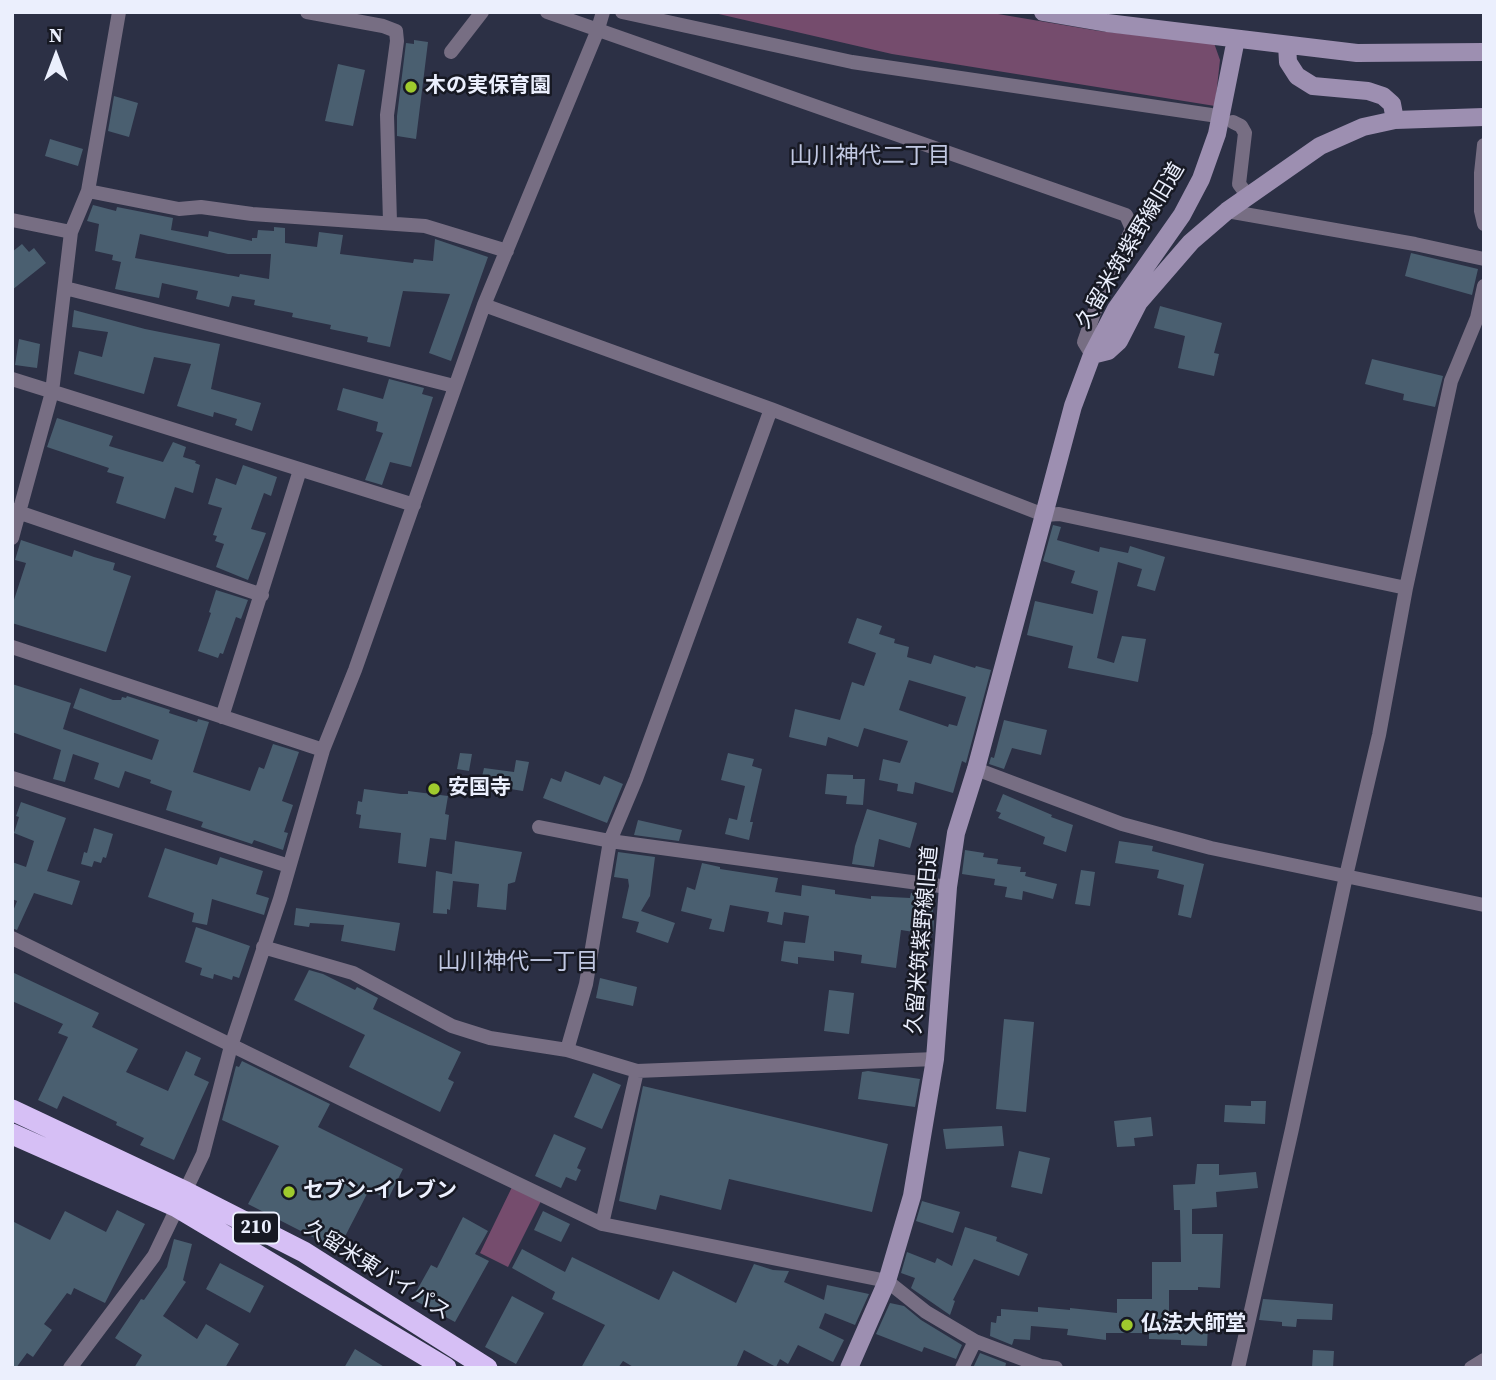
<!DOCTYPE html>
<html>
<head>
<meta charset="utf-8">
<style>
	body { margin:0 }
	#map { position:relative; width:1496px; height:1380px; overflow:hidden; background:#2c3045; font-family:"Source Serif 4",serif }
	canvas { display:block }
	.frame { position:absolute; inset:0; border:14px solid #ebeffd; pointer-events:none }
	.north { position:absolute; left:21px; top:21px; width:70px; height:70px; -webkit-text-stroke:5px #171923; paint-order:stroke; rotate:0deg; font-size:19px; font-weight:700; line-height:28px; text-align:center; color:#ebeffd }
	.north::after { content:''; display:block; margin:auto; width:24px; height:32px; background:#ebeffd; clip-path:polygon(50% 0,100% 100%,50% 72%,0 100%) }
</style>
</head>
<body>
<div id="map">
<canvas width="1496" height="1380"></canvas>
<div class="frame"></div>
<div class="north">N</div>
</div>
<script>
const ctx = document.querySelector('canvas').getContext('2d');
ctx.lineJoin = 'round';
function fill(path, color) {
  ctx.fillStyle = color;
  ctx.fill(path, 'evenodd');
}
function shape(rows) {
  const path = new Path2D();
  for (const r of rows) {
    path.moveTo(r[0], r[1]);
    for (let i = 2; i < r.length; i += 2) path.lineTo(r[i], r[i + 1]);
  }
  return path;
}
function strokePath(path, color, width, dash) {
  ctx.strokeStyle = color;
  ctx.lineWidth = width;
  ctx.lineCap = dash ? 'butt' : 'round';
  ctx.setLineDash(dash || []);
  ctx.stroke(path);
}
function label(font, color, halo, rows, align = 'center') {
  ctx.font = font + ' "Source Serif 4","Noto Sans JP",serif';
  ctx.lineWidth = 5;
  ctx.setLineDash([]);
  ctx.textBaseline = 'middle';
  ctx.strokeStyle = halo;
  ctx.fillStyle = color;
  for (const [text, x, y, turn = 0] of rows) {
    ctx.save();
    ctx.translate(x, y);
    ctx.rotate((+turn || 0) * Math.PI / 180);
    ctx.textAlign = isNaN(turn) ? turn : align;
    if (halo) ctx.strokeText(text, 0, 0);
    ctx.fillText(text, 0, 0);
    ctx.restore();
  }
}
const green = shape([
	[710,12,986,12,1099,31,1214,43,1220,60,1215,106,892,54],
	[513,1185,542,1199,508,1267,480,1253]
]);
const building = shape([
	[414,40,428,42,416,139,397,136,397,116,406,43,414,44],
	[338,64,365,70,353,126,325,121],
	[114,96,138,103,129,137,108,131],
	[50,139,83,149,78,166,45,156],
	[93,205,116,211,117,207,173,218,171,230,208,237,209,231,252,241,252,238,257,238,258,230,274,231,274,227,285,228,285,243,317,247,319,232,343,235,340,254,413,263,414,259,433,261,435,239,488,257,451,361,429,353,450,294,403,291,390,347,367,342,368,337,330,329,331,325,292,317,293,313,254,305,255,300,232,296,229,307,196,299,198,291,162,283,159,298,115,289,121,262,112,260,113,255,95,251,99,224,87,221],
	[140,234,228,254,271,254,269,279,240,274,239,277,135,258],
	[22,244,29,252,34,248,46,263,12,290,12,252],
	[1411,253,1478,269,1472,295,1405,276],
	[1160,306,1222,323,1214,353,1219,354,1214,376,1178,368,1185,336,1154,328],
	[74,310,145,329,220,344,211,389,261,403,252,431,235,425,237,419,214,412,213,417,177,406,191,364,154,357,144,394,74,374,79,351,102,357,108,332,72,327],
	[19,339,40,344,37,368,15,365],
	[1372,359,1443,376,1435,407,1403,400,1404,394,1365,384],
	[389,379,424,388,422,394,433,397,411,467,390,462,382,485,365,480,383,433,376,431,378,422,337,410,343,388,383,399],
	[57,418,113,436,109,446,163,462,173,442,186,447,183,457,196,461,195,463,200,465,193,493,175,487,165,519,116,503,124,477,107,472,109,468,47,447],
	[243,465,277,477,271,496,264,493,251,529,266,533,248,580,216,567,224,544,215,541,217,536,213,535,222,508,208,504,216,478,236,485],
	[1053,525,1061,527,1057,540,1099,552,1100,547,1128,553,1130,546,1165,557,1155,591,1137,586,1142,569,1118,562,1097,658,1114,663,1122,636,1146,639,1138,682,1068,668,1073,646,1027,635,1035,601,1093,614,1098,591,1071,583,1075,571,1043,561],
	[21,540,72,557,74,550,94,557,115,563,113,570,131,576,106,652,12,623,12,606,26,563,15,560],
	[216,590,248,600,241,619,236,617,223,654,220,653,218,658,198,651,211,613,209,612],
	[857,618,882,626,879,634,895,639,894,643,909,647,907,657,931,664,934,655,975,668,976,666,991,670,966,763,962,761,953,793,915,782,913,794,897,791,898,784,879,780,883,759,900,763,908,741,864,728,858,747,828,737,826,746,789,737,795,709,840,720,852,682,864,686,876,653,848,643],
	[909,680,966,697,957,726,949,724,948,727,899,710],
	[12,684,71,703,63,729,152,760,159,740,73,708,80,688,113,700,121,700,122,697,126,698,127,696,170,710,169,713,197,722,198,719,209,722,193,772,250,791,259,767,264,769,273,744,299,752,282,801,293,805,284,832,288,833,283,850,254,840,252,844,201,827,203,822,166,810,172,791,150,783,151,780,125,771,119,788,94,779,99,763,73,754,65,782,53,779,61,750,12,732],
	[1004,720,1047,730,1041,755,1012,748,1004,769,989,764,991,757,994,758],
	[460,753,472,754,469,771,457,769],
	[728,753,754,759,752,766,762,769,750,822,753,822,749,840,725,834,729,818,737,820,745,786,721,780],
	[516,760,529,762,523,791,485,785,486,782,481,781,484,768,514,772],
	[565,771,600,785,604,776,623,784,607,823,543,798,551,778,561,782],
	[827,774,853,775,853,779,865,779,863,805,846,804,847,796,825,794],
	[364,789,401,794,408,794,408,791,448,796,445,814,449,815,446,840,430,838,426,867,398,863,401,833,359,828,361,815,356,814,358,801,362,802],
	[1003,794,1052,815,1051,817,1073,825,1066,852,1043,844,1045,837,998,818,1001,813,996,811],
	[21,802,66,818,47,871,80,881,72,905,34,893,17,930,12,928,12,914,17,901,12,899,12,862,26,867,34,841,14,833,19,817,16,816],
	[867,809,917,823,910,848,879,839,874,867,852,864,855,846],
	[638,820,682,830,679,841,634,835],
	[94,828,113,834,106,858,103,857,101,863,94,861,92,867,81,864,84,852,87,853],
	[455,841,522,852,515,882,508,884,506,910,477,907,479,884,453,881,450,910,447,909,447,914,433,913,436,871,452,874],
	[1119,841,1153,846,1152,851,1204,864,1191,918,1178,915,1184,885,1157,878,1159,870,1115,863],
	[165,848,217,865,220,857,263,871,256,894,269,898,264,915,212,899,207,925,192,922,194,913,148,897],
	[965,850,984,853,983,857,998,859,997,864,1021,867,1020,872,1026,872,1025,876,1057,884,1053,899,1023,891,1022,900,1005,897,1007,887,994,885,995,879,962,874],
	[618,852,655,857,650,896,641,911,675,923,668,943,636,932,639,922,622,918,629,886,628,879,614,877],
	[702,863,720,867,720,869,778,878,775,892,801,896,802,885,835,890,835,894,871,899,871,896,910,898,911,893,935,897,932,917,934,918,933,935,901,930,896,968,861,963,862,955,834,951,834,961,798,957,798,964,781,961,784,941,805,943,809,916,784,912,782,925,767,922,769,912,730,905,724,932,709,929,712,919,681,911,687,887,695,890],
	[1081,870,1095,872,1090,906,1075,904],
	[296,908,400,923,395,951,341,941,344,925,310,923,309,927,294,925],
	[196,927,250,946,239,978,233,976,232,980,214,974,213,979,200,975,202,968,185,962],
	[309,970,323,974,355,990,357,987,378,998,373,1009,461,1052,448,1079,454,1082,440,1112,349,1067,365,1035,294,1000],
	[12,972,99,1013,92,1027,138,1049,126,1072,168,1091,186,1051,201,1058,194,1075,209,1082,174,1160,140,1145,144,1138,116,1125,117,1122,63,1096,57,1109,38,1100,68,1037,58,1033,63,1024,12,1001],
	[600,978,637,987,633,1006,596,998],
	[829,990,854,993,849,1034,824,1031],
	[1004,1019,1034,1022,1026,1112,996,1109],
	[242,1061,330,1104,318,1127,403,1169,388,1199,369,1190,338,1250,248,1204,279,1146,222,1120,236,1066,239,1067],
	[868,1071,920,1079,915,1107,858,1099,862,1072],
	[593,1073,621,1085,602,1129,574,1117],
	[643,1086,888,1144,872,1212,729,1179,721,1210,660,1195,656,1210,619,1201],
	[1251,1101,1266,1101,1265,1124,1224,1122,1225,1105,1251,1106],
	[1151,1117,1153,1136,1134,1138,1135,1146,1117,1147,1114,1121],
	[1002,1126,1004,1146,946,1149,943,1129],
	[554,1134,586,1148,577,1168,581,1170,576,1181,566,1177,561,1188,535,1176],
	[1019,1151,1050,1158,1042,1194,1011,1187],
	[1197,1164,1219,1164,1219,1175,1256,1172,1258,1188,1216,1192,1217,1207,1192,1209,1192,1234,1223,1234,1220,1288,1198,1287,1198,1290,1169,1290,1169,1319,1178,1319,1178,1326,1208,1326,1207,1346,1181,1345,1181,1340,1149,1339,1149,1333,1106,1333,1106,1340,1067,1335,1068,1329,1031,1326,1030,1340,1014,1339,1012,1345,990,1336,991,1322,996,1323,997,1316,1001,1316,1001,1309,1038,1312,1038,1307,1070,1310,1070,1308,1117,1313,1117,1299,1152,1299,1152,1262,1181,1262,1180,1210,1174,1210,1173,1185,1195,1184],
	[922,1201,960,1212,953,1233,916,1221],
	[117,1210,145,1224,105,1303,74,1288,71,1295,67,1293,44,1324,52,1330,33,1357,27,1353,16,1368,12,1368,12,1221,50,1240,65,1211,106,1232],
	[543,1211,570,1224,561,1242,534,1230],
	[463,1217,488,1231,475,1254,489,1261,455,1322,412,1299,431,1265,437,1268],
	[965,1227,997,1237,996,1241,1028,1254,1019,1276,974,1259,953,1300,955,1301,950,1315,911,1288,915,1278,901,1273,907,1252,935,1263,937,1258,952,1266],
	[174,1239,192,1244,183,1280,186,1282,163,1316,197,1339,206,1324,239,1344,225,1368,134,1368,142,1355,115,1338,141,1299,144,1300,167,1267],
	[522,1249,565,1272,572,1257,659,1300,673,1271,736,1303,754,1264,773,1270,789,1271,784,1282,824,1300,827,1285,869,1294,855,1325,825,1313,819,1328,844,1340,833,1362,798,1345,788,1364,780,1359,776,1367,744,1350,736,1368,635,1368,623,1361,618,1368,581,1368,605,1325,552,1299,555,1292,512,1268],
	[220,1263,264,1286,250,1313,206,1289],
	[512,1296,544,1313,516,1364,485,1347],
	[1263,1299,1333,1304,1332,1320,1297,1319,1296,1327,1282,1326,1282,1322,1259,1320],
	[890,1303,904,1306,921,1320,962,1345,956,1359,924,1347,922,1352,876,1334],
	[355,1349,386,1368,344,1368],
	[1313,1350,1334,1351,1333,1368,1312,1368],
	[980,1353,1006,1363,1005,1368,973,1368]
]);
const street = shape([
	[307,12,383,26,396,31,397,41,387,115,390,222],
	[547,12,1126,215,1132,229,1101,293,1084,342,1092,355],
	[622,12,852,62,1211,115],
	[451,52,482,12],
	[1233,122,1241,126,1245,133,1239,184,1248,196],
	[1484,145,1481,173,1481,211,1484,224],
	[88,191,179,209,201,207,252,214,425,226,507,251],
	[1227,211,1415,244,1484,259],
	[12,220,71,232],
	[65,288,454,386],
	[484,305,771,409,1044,515,1059,514,1406,588],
	[12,379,414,505],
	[12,510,262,595],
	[12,538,52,392,71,232,88,191,119,12],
	[12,647,323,750,280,899,231,1046,203,1154,154,1256,70,1368],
	[222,717,300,470],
	[323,750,355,670,484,305,597,32,603,12],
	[976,769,1122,824,1211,848,1484,905],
	[12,778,289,866],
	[539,827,610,841,948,887],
	[12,938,370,1113,602,1224,887,1281,926,1312,975,1341,1041,1366,1056,1368],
	[263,947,353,973,452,1026,490,1038,567,1050,637,1071,935,1059],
	[567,1050,586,984,610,841,636,779,771,409],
	[602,1224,637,1071],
	[962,1368,975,1341],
	[1238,1368,1292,1129,1346,876,1379,735,1406,588,1451,381,1477,318,1484,286],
	[1471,1368,1484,1360]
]);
const secondary = shape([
	[1043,12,1107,23,1357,53,1484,52],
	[1287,45,1288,62,1297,76,1313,86,1368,91,1383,96,1392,104,1395,120],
	[1092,355,1108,351,1119,341,1139,302,1191,242,1227,211,1320,146,1363,127,1395,120,1484,117],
	[849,1368,887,1281,912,1196,935,1059,948,887,956,833,976,769,1073,406,1092,355,1116,309,1182,215,1201,179,1217,134,1236,39]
]);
const highway = shape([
	[12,1110,186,1192,304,1252,487,1368],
	[12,1134,177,1207,446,1368]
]);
const markers = [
	[411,87,7,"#9fca2d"],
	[434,789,7,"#9fca2d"],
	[289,1192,7,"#9fca2d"],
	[1127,1325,7,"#9fca2d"]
];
const shields = [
	[256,1228,46]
];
const shieldNames = [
	["210",256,1228]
];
const poiNames = [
	["木の実保育園",425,87],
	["安国寺",448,789],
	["セブン-イレブン",303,1192],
	["仏法大師堂",1141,1325]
];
const streetNames = [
	["久留米筑紫野線旧道",1131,246,-59],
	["久留米筑紫野線旧道",923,940,-85],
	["久留米東バイパス",377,1271,32]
];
const neighbourhoodNames = [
	["山川神代二丁目",870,157],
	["山川神代一丁目",518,963]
];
fill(green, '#754c6d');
fill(building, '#4a5f70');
strokePath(street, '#776e83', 14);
strokePath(secondary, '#9d8fb1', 18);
strokePath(highway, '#d6bff5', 21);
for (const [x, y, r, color] of markers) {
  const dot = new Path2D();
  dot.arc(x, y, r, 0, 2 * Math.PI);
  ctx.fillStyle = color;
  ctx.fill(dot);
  strokePath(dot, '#171923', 2.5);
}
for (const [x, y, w] of shields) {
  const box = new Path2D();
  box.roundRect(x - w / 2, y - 15.5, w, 31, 5);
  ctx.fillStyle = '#171923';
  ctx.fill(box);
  strokePath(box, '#ebeffd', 2);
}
label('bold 19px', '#ebeffd', null, shieldNames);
label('bold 21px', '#ebeffd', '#171923', poiNames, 'left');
label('21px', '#ebeffd', '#171923', streetNames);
label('23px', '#c1c8e2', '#171923', neighbourhoodNames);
</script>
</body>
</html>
